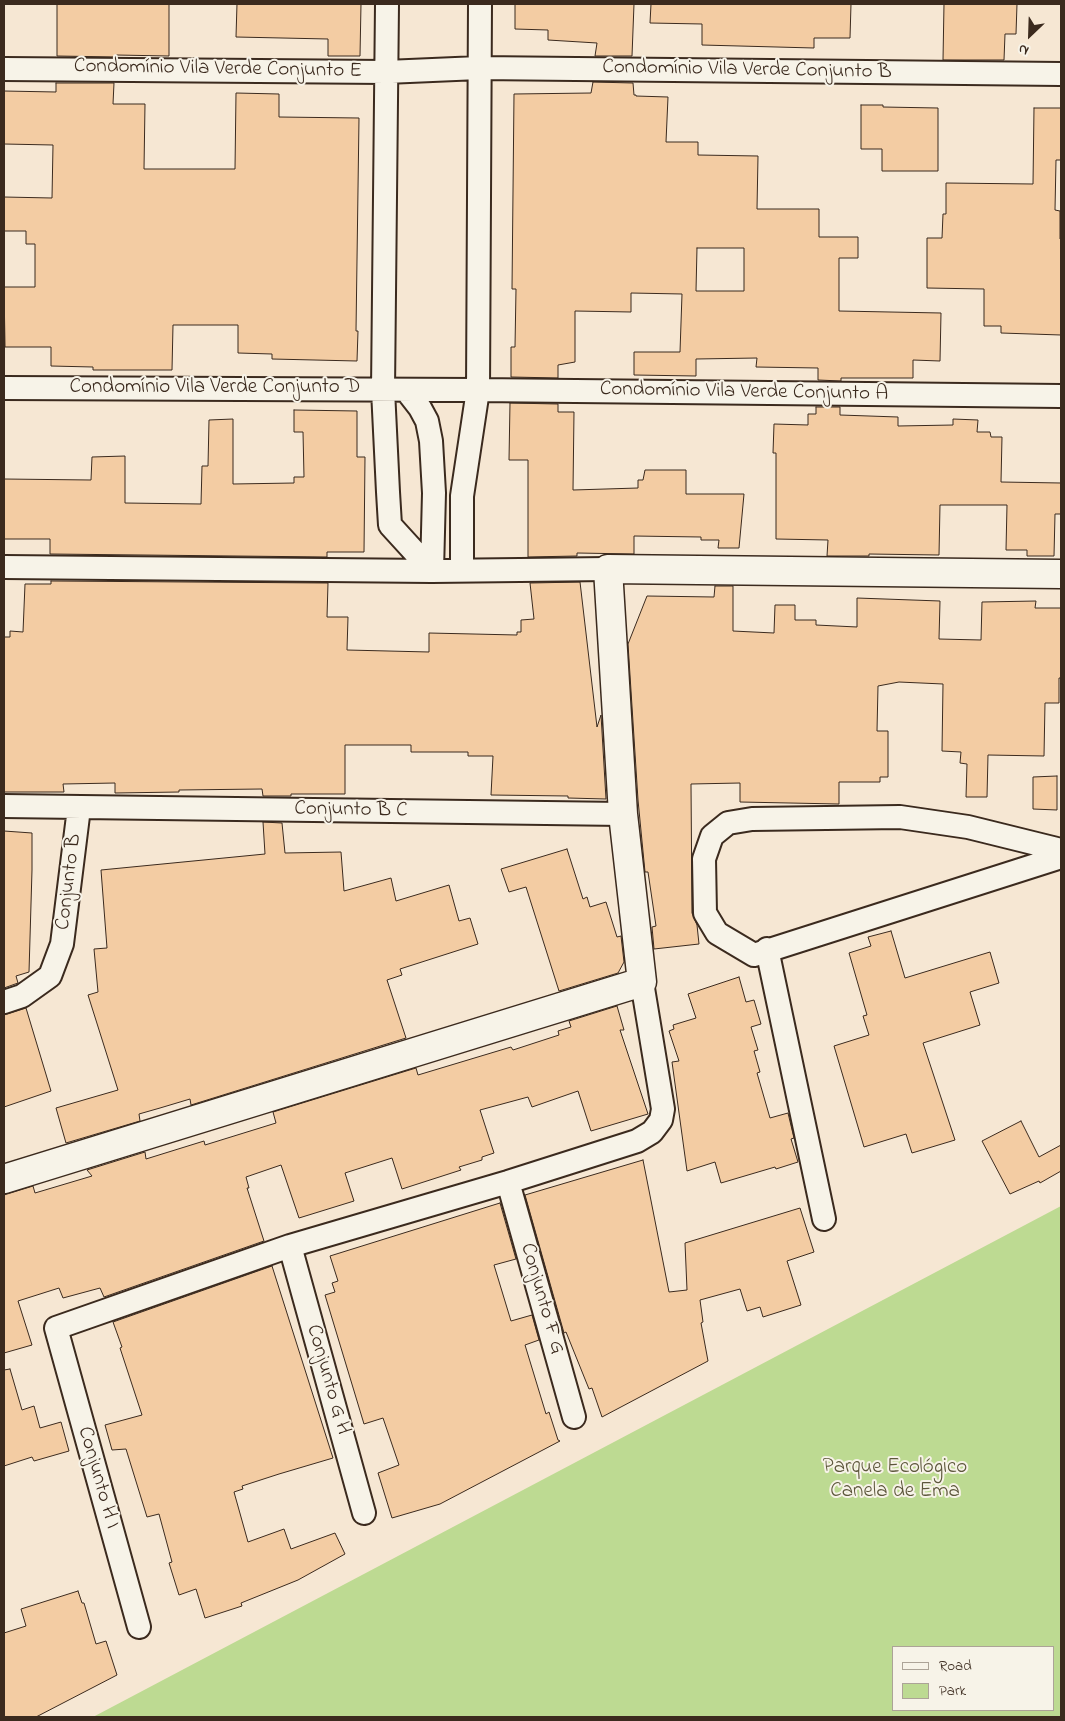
<!DOCTYPE html>
<html>
<head>
<meta charset="utf-8">
<style>
	body { margin:0 }
	#map { position:relative; width:1065px; height:1721px; overflow:hidden; background:#f6e7d3; font-family:"Indie Flower",sans-serif }
	canvas { display:block }
	.frame { position:absolute; inset:0; border:5px solid #3b2a1e; pointer-events:none }
	.legend { position:absolute; left:892px; top:1646px; width:162px; height:65px; box-sizing:border-box; background:#f7f3e8; border:1px solid #aca397; margin:0; padding:6px 9px; list-style:none; font-size:15px; color:#3b2a1e }
	.legend li { display:flex; align-items:center; gap:10px; height:25px }
	.legend b { width:25px; border:1px solid #aca397 }
	.north { position:absolute; left:1005px; top:10px; width:50px; height:50px; -webkit-text-stroke:4px #f7f3e8; paint-order:stroke; rotate:204deg; font-size:14px; font-weight:700; line-height:20px; text-align:center; color:#3b2a1e }
	.north::after { content:''; display:block; margin:auto; width:18px; height:22px; background:#3b2a1e; clip-path:polygon(50% 0,100% 100%,50% 72%,0 100%) }
</style>
</head>
<body>
<div id="map">
<canvas width="1065" height="1721"></canvas>
<div class="frame"></div>
<ul class="legend">
<li><b style="height:6px;background:#f7f3e8"></b>Road</li>
<li><b style="height:14px;background:#bdda92"></b>Park</li>
</ul>
<div class="north">N</div>
</div>
<script>
const ctx = document.querySelector('canvas').getContext('2d');
ctx.lineJoin = 'round';
function fill(path, color) {
  ctx.fillStyle = color;
  ctx.fill(path, 'evenodd');
}
function shape(rows) {
  const path = new Path2D();
  for (const r of rows) {
    path.moveTo(r[0], r[1]);
    for (let i = 2; i < r.length; i += 2) path.lineTo(r[i], r[i + 1]);
  }
  return path;
}
function strokePath(path, color, width, dash) {
  ctx.strokeStyle = color;
  ctx.lineWidth = width;
  ctx.lineCap = dash ? 'butt' : 'round';
  ctx.setLineDash(dash || []);
  ctx.stroke(path);
}
function label(font, color, halo, rows, align = 'center') {
  ctx.font = font + ' "Indie Flower",sans-serif';
  ctx.lineWidth = 4;
  ctx.setLineDash([]);
  ctx.textBaseline = 'middle';
  ctx.strokeStyle = halo;
  ctx.fillStyle = color;
  for (const [text, x, y, turn = 0] of rows) {
    ctx.save();
    ctx.translate(x, y);
    ctx.rotate((+turn || 0) * Math.PI / 180);
    ctx.textAlign = isNaN(turn) ? turn : align;
    if (halo) ctx.strokeText(text, 0, 0);
    ctx.fillText(text, 0, 0);
    ctx.restore();
  }
}
const green = shape([
	[1061,1206,1061,1717,93,1717],
	[894,1647,1054,1647,1054,1710,894,1710]
]);
const building = shape([
	[57,4,169,4,169,56,116,55,116,57,57,56,57,4],
	[237,4,361,4,360,56,328,56,328,39,236,37,237,4],
	[515,4,634,4,632,56,595,56,597,43,548,40,548,30,515,29,515,4],
	[651,4,851,4,850,38,814,38,814,48,702,45,702,24,650,23,651,4],
	[944,4,1017,4,1016,34,1005,34,1004,60,943,60,944,4],
	[593,82,633,83,634,95,636,95,636,96,668,97,666,142,698,142,698,155,758,156,757,209,819,209,819,237,858,237,858,258,839,258,839,311,941,313,940,361,913,360,913,378,841,378,841,381,818,380,818,368,756,367,757,358,696,359,696,376,634,375,634,352,680,352,682,294,631,293,631,312,575,311,575,362,558,365,558,378,511,377,511,347,515,347,516,289,512,289,514,94,591,93,593,82],
	[697,248,744,248,744,291,696,291,697,248],
	[56,83,114,83,113,104,145,104,144,169,235,169,236,93,279,94,279,117,359,118,356,331,358,331,357,361,272,359,272,354,238,353,238,325,173,325,172,370,93,370,93,367,51,366,51,347,5,347,4,287,35,287,35,244,26,244,26,231,4,231,4,197,52,198,53,145,4,144,4,91,56,92,56,83],
	[861,105,883,105,883,107,938,108,938,171,882,171,882,149,861,149,861,105],
	[1034,108,1061,108,1061,160,1056,160,1055,210,1060,211,1060,239,1061,239,1061,335,1001,333,1001,326,984,326,984,289,927,288,927,238,942,238,943,214,946,214,946,183,1033,184,1034,108],
	[510,403,558,404,558,412,574,412,573,490,638,488,638,480,643,480,645,470,686,470,686,494,744,494,739,548,718,548,719,540,701,540,701,537,634,536,634,554,577,553,577,556,528,557,528,460,509,460,510,403],
	[816,407,840,407,840,415,898,417,898,426,953,425,953,419,978,420,977,432,990,432,991,437,1002,437,1001,482,1061,483,1061,514,1055,514,1054,556,1027,556,1027,550,1006,550,1007,505,940,505,939,555,869,554,869,556,827,556,828,540,776,539,776,453,773,453,774,424,808,425,808,414,816,414,816,407],
	[294,410,357,411,357,457,365,457,364,552,327,552,327,557,50,554,50,539,4,539,4,479,91,480,92,457,125,456,125,503,201,504,202,466,208,466,209,420,233,419,233,484,294,483,294,477,304,477,303,432,294,432,294,410],
	[51,581,328,583,327,617,348,617,347,650,429,652,429,633,517,635,517,632,521,632,521,620,534,619,530,583,580,582,597,727,601,715,606,799,568,798,568,796,491,795,493,756,468,756,468,752,411,752,411,745,345,745,345,794,291,794,291,796,263,796,262,789,179,790,179,792,115,793,115,783,63,784,64,792,4,792,4,637,10,637,10,631,23,632,25,584,51,584,51,581],
	[715,586,733,586,733,631,774,633,775,605,795,605,795,620,816,620,816,625,857,627,857,598,940,601,939,639,981,640,982,602,1036,601,1035,608,1061,608,1061,678,1059,678,1059,703,1045,703,1044,756,988,755,987,797,966,797,967,764,960,763,961,752,942,751,943,684,899,682,878,686,877,731,888,731,888,777,880,777,880,782,839,782,839,804,740,802,740,783,691,784,692,913,697,925,699,944,654,949,652,927,656,926,648,872,645,872,638,800,628,644,647,596,714,597,715,586],
	[1057,776,1057,810,1033,809,1033,777,1057,776],
	[263,822,282,823,285,853,341,852,344,891,391,878,396,901,449,885,459,921,470,918,478,944,400,969,402,975,387,980,406,1038,191,1105,190,1099,160,1108,139,1114,140,1121,66,1143,56,1108,118,1090,88,995,98,992,94,949,107,948,101,870,265,854,263,822],
	[4,831,32,833,32,870,29,972,16,976,18,983,4,988,4,831],
	[567,849,583,899,587,897,590,907,606,902,617,937,621,936,624,962,618,973,559,991,526,887,509,892,501,869,567,849],
	[891,931,905,978,990,952,999,983,970,992,980,1025,923,1043,955,1140,912,1153,906,1134,864,1147,834,1046,869,1035,863,1016,867,1015,849,953,871,946,868,937,891,931],
	[739,977,746,1002,754,1000,761,1024,751,1027,758,1050,754,1051,760,1072,757,1073,770,1118,788,1113,794,1138,791,1139,798,1162,776,1169,775,1167,721,1183,715,1162,687,1171,672,1062,679,1061,669,1031,674,1029,673,1025,696,1018,688,994,739,977],
	[617,1006,624,1030,620,1030,648,1114,591,1131,578,1091,532,1107,528,1097,480,1110,494,1153,482,1157,482,1160,459,1167,461,1170,402,1189,392,1158,345,1173,354,1201,299,1218,281,1165,246,1177,249,1188,247,1188,264,1241,104,1297,100,1288,63,1298,59,1288,18,1301,32,1345,4,1353,4,1195,33,1186,35,1193,92,1176,87,1170,145,1152,146,1159,204,1141,205,1145,276,1123,273,1112,416,1068,418,1075,511,1047,513,1050,559,1035,558,1031,571,1027,569,1021,617,1006],
	[26,1008,51,1091,4,1107,4,1015,26,1008],
	[1021,1121,1039,1157,1061,1145,1061,1171,1040,1183,1039,1181,1010,1194,982,1141,1021,1121],
	[643,1160,669,1292,687,1290,685,1243,800,1208,814,1252,787,1261,801,1305,763,1317,760,1307,747,1311,740,1289,700,1300,703,1322,701,1323,708,1361,602,1417,592,1388,589,1389,566,1332,564,1333,525,1195,643,1160],
	[500,1203,516,1259,494,1265,511,1321,532,1315,539,1340,525,1345,546,1414,549,1412,558,1440,560,1441,440,1504,392,1518,378,1473,399,1465,383,1418,364,1424,325,1295,335,1292,332,1283,338,1281,330,1256,500,1203],
	[272,1266,333,1458,279,1474,242,1486,243,1489,234,1492,248,1542,284,1529,291,1549,335,1533,345,1554,298,1580,241,1603,242,1606,205,1618,196,1589,179,1595,169,1563,172,1562,159,1514,147,1517,126,1449,112,1450,105,1425,142,1415,120,1348,122,1347,113,1322,272,1266],
	[10,1369,22,1410,34,1406,40,1428,61,1422,69,1451,34,1461,32,1457,4,1466,4,1370,10,1369],
	[78,1591,82,1603,84,1603,96,1644,106,1641,117,1675,36,1717,4,1717,4,1633,26,1626,21,1609,78,1591]
]);
const street = shape([
	[387,4,383,390,388,492,390,525,432,571],
	[4,69,386,72,479,68,1061,74],
	[4,388,478,390,1061,396],
	[406,390,420,408,427,421,431,441,434,493,432,571],
	[4,567,432,571,608,569],
	[462,570,462,496,478,390,480,4],
	[4,806,623,814],
	[1061,850,968,827,900,817,752,819,728,823,712,836,704,859,705,913,717,933,754,955,1061,857],
	[767,949,824,1219],
	[4,1002,22,996,50,976,62,944,79,808],
	[508,1182,574,1417],
	[290,1246,364,1513],
	[139,1627,56,1328,290,1246,508,1182,637,1141,652,1132,661,1120,663,1109,642,982]
]);
const secondary = shape([
	[4,1179,642,982,623,814,608,569,1061,574]
]);
const streetNames = [
	["Condomínio Vila Verde Conjunto E",218,70,1],
	["Condomínio Vila Verde Conjunto B",747,71,1],
	["Condomínio Vila Verde Conjunto D",215,389],
	["Condomínio Vila Verde Conjunto A",744,393,1],
	["Conjunto B C",351,811,1],
	["Conjunto B",70,882,-83],
	["Conjunto F G",541,1299,74],
	["Conjunto G H",327,1380,74],
	["Conjunto H I",97,1478,74]
];
const parkNames = [
	["Parque Ecológico",895,1469],
	["Canela de Ema",895,1493]
];
fill(green, '#bdda92');
fill(building, '#f3cca3');
strokePath(building, '#3b2a1e', 1);
strokePath(street, '#3b2a1e', 26);
strokePath(secondary, '#3b2a1e', 31);
strokePath(street, '#f7f3e8', 22);
strokePath(secondary, '#f7f3e8', 28);
label('21px', '#3b2a1e', '#f7f3e8', streetNames);
label('21px', '#5c563b', '#f7f3e8', parkNames);
</script>
</body>
</html>
